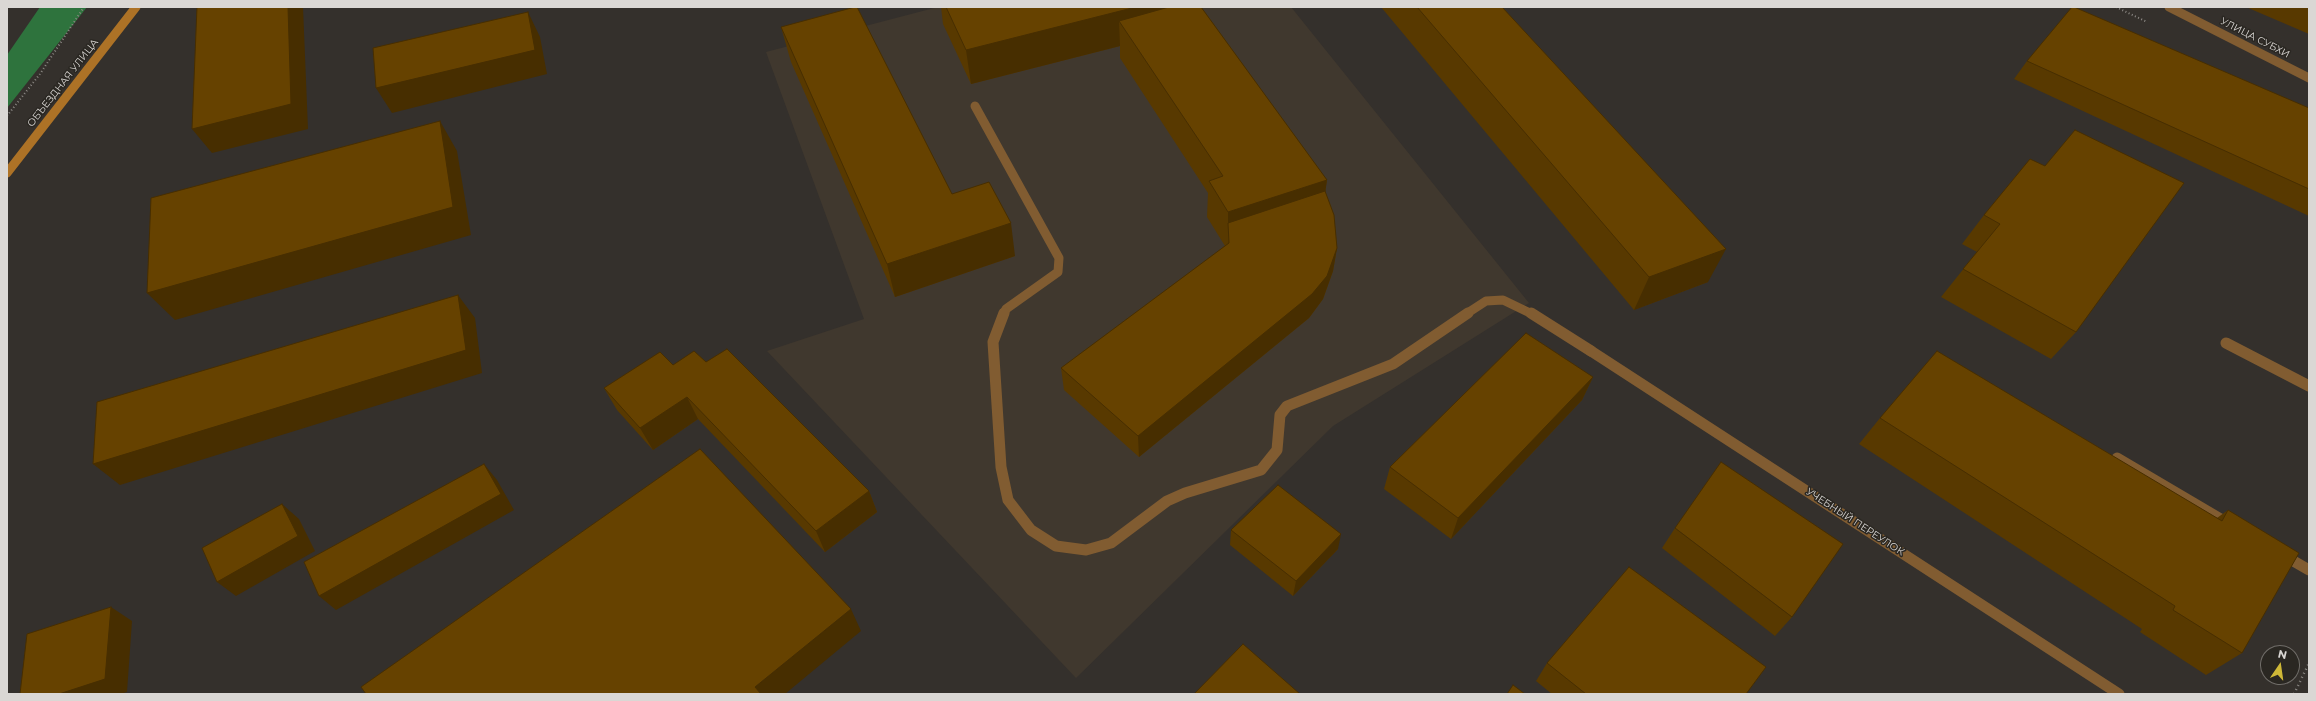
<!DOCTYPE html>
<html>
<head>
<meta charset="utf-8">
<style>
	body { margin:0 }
	#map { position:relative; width:2316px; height:701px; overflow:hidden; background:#34302c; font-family:Montserrat,sans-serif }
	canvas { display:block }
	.frame { position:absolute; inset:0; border:8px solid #dad7d4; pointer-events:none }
	.north { position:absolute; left:2260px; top:645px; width:40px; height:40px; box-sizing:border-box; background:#2a2722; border:1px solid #706d69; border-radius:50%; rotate:13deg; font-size:11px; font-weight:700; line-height:16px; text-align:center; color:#dad7d4 }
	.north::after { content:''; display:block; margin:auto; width:14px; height:18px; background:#cfb837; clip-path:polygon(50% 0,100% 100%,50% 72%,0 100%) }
</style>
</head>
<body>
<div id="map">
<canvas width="2316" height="701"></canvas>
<div class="frame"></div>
<div class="north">N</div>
</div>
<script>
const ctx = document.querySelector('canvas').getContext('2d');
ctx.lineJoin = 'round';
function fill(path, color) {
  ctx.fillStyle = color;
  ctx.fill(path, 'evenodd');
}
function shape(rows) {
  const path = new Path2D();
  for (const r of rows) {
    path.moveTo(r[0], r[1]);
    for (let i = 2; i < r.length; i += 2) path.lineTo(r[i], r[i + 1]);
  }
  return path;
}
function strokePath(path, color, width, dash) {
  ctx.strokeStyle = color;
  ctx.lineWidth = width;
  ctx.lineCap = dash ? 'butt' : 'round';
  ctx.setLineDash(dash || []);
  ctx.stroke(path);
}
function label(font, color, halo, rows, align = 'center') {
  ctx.font = font + ' Montserrat,sans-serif';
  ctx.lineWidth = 3;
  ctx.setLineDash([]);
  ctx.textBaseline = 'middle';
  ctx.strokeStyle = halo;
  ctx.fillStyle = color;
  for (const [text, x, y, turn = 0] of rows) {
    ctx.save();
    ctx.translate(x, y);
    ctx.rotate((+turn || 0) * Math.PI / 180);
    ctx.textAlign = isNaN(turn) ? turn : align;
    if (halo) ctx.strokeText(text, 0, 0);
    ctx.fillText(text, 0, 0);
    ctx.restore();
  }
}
const built = shape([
	[938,7,1291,7,1529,303,1333,426,1076,678,767,351,864,319,766,52]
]);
const forest = shape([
	[40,7,87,7,7,108,7,55]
]);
const pathFar1 = shape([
	[2116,7,2147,22],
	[7,116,40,74,84,7]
]);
const path = shape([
	[2294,694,2309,663]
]);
const laneFar1 = shape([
	[975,106,1059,258,1058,272,1006,309,1004,314],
	[1466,314,1486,301,1503,300,1532,314]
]);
const lane = shape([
	[1004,313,993,342,1001,467,1008,500,1031,530,1056,546,1086,550,1111,543,1167,501,1185,493,1261,470,1277,450,1280,415,1287,406,1393,364,1468,313],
	[1531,313,1591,351],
	[2226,343,2309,386],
	[2117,458,2229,524],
	[2283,555,2309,570]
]);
const streetFar1 = shape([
	[2169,7,2309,78]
]);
const street = shape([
	[1591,351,2119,694]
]);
const secondary = shape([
	[7,173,136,7]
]);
const wall = shape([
	[941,7,1201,7,1327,180,1325,191,1337,248,1333,271,1323,299,1309,318,1139,457,1064,390,1061,368,1225,246,1207,217,1208,193,1120,58,1120,46,971,84,943,24],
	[1381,7,1502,7,1708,282,1634,310],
	[2246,7,2309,7,2309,34],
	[781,27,952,194,1015,256,895,297,791,62],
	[2027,61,2309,108,2309,216,2014,79],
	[2030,159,2076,332,2051,359,1941,297,1977,252,1962,244,1984,215],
	[706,362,869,491,877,512,825,552,698,419,653,450,617,410,604,388,673,365],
	[1593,377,1582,400,1451,539,1384,489,1390,467],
	[1880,418,2217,518,2228,510,2242,653,2206,675,2140,632,2142,629,1859,444],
	[1675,528,1792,617,1775,636,1662,548],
	[1231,530,1338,549,1293,596,1230,545],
	[1547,663,1746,694,1552,694,1536,681]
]);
const shadedWall = shape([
	[288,7,303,7,308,129,212,153,192,129],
	[1136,7,1195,7,1119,21,1120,46,971,84,966,50],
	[528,12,540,37,547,74,392,113,376,88],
	[440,121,457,151,471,235,175,320,147,293],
	[1327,180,1322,215,1228,224,1228,212],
	[1011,223,1015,256,895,297,887,264],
	[1337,248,1333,271,1323,299,1309,318,1139,457,1138,436],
	[1726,249,1708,282,1634,310,1649,277],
	[458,295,475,318,482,373,120,485,93,464],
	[7,363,8,364,7,378],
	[1593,377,1582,400,1451,539,1458,518],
	[687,397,698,419,653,450,640,428],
	[484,464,497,480,514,510,336,610,319,596],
	[869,491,877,512,825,552,816,531],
	[282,504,299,519,315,551,236,596,217,582],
	[1341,534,1338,549,1293,596,1296,581],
	[111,607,132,621,127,692,120,694,59,694],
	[851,609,861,631,785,694,760,694,755,687]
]);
const building = shape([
	[197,7,288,7,291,104,192,129,197,7],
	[855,7,857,7,952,194,989,182,1011,223,887,264,781,27,855,7],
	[946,7,1136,7,966,50,946,7],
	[1169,7,1201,7,1327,180,1228,212,1209,181,1223,176,1119,21,1169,7],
	[1417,7,1502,7,1726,249,1649,277,1417,7],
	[2072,7,2074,7,2309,108,2309,189,2027,61,2072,7],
	[528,12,535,50,376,88,373,48,528,12],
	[440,121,453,207,147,293,151,198,440,121],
	[2075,130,2184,183,2076,332,1963,269,2000,224,1984,215,2030,159,2045,166,2075,130],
	[1325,191,1334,215,1337,248,1327,276,1312,294,1138,436,1061,368,1229,243,1228,223,1325,191],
	[458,295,466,350,93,464,97,402,458,295],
	[1526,333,1593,377,1458,518,1390,467,1526,333],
	[727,349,869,491,816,531,687,397,640,428,604,388,660,352,673,365,694,351,706,362,727,349],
	[1937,351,2222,521,2228,510,2299,553,2242,653,2173,610,2175,606,1880,418,1937,351],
	[700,449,851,609,755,687,761,694,366,694,361,687,700,449],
	[1721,462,1843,544,1792,617,1675,528,1721,462],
	[484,464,501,494,319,596,304,562,484,464],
	[1278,485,1341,534,1296,581,1231,530,1278,485],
	[282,504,298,536,217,582,202,548,282,504],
	[1629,567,1766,667,1746,694,1586,694,1547,663,1629,567],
	[111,607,105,679,59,694,20,694,27,634,111,607],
	[1243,644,1300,694,1194,694,1243,644],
	[1513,685,1525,694,1507,694,1513,685]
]);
const streetNames = [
	["УЛИЦА СУБХИ",2255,38,27],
	["ОБЪЕЗДНАЯ УЛИЦА",63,83,-52],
	["УЧЕБНЫЙ ПЕРЕУЛОК",1855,522,33]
];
fill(built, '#40382e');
fill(forest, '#2e733d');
strokePath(pathFar1, '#8c8985', 2, [1, 2.5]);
strokePath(path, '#8c8985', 2.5, [1, 3.5]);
strokePath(laneFar1, '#815c31', 9);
strokePath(lane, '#815c31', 11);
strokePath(streetFar1, '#815c31', 9);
strokePath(street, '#815c31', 11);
strokePath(secondary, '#ad7226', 9);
fill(wall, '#583900');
fill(shadedWall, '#472e00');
fill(building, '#664200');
strokePath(building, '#472e00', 1);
label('10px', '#dad7d4', '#2a2722', streetNames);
</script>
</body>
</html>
